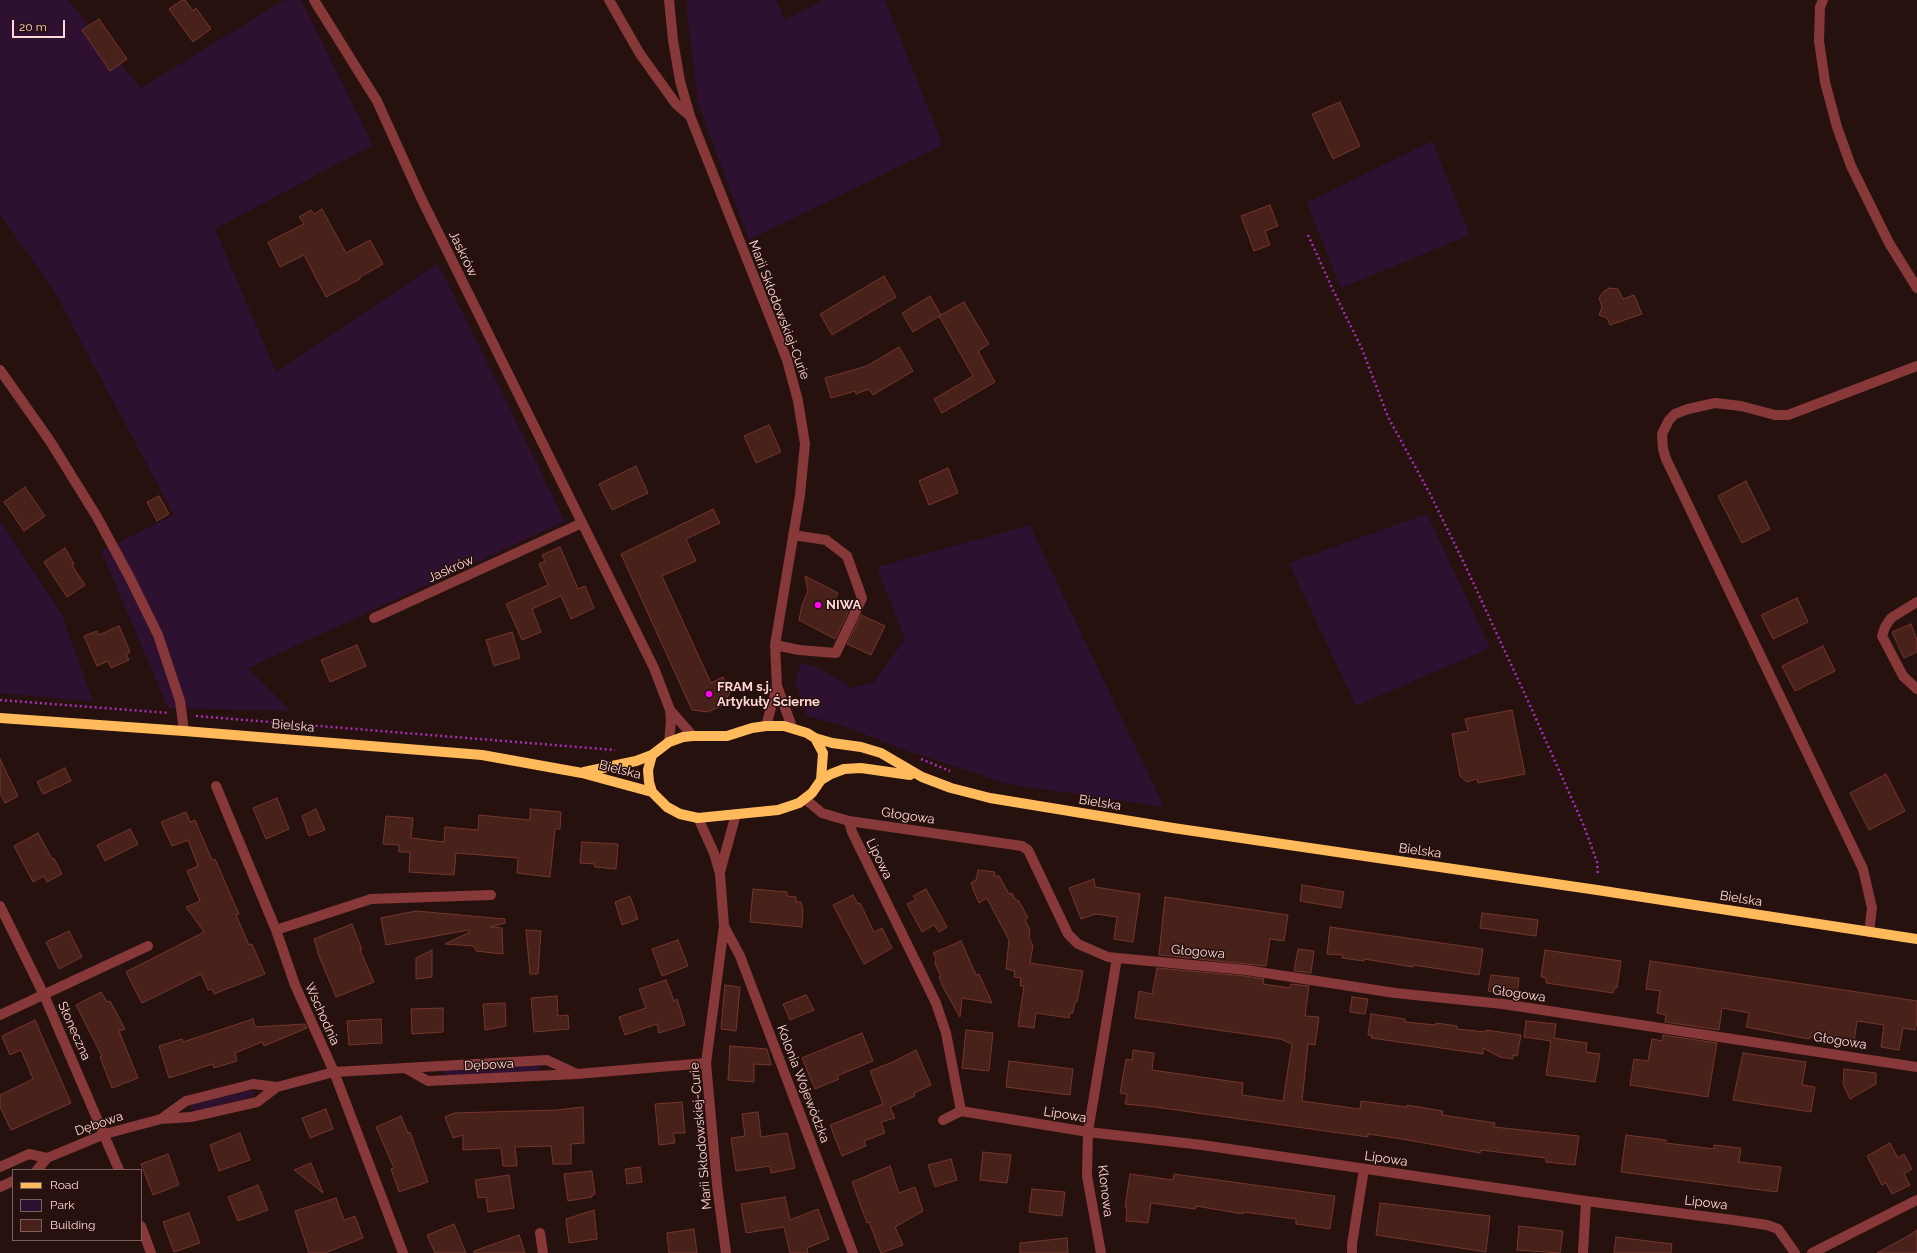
<!DOCTYPE html>
<html>
<head>
<meta charset="utf-8">
<style>
	body { margin:0 }
	#map { position:relative; width:1917px; height:1253px; overflow:hidden; background:#26110e; font-family:Raleway,sans-serif }
	canvas { display:block }
	.legend { position:absolute; left:12px; top:1169px; width:130px; height:72px; box-sizing:border-box; background:#26110e; border:1px solid #7d605d; margin:0; padding:5px 7px; list-style:none; font-size:12px; color:#ffd7d4 }
	.legend li { display:flex; align-items:center; gap:8px; height:20px }
	.legend b { width:20px; border:1px solid #7d605d }
	.scale { position:absolute; left:12px; top:20px; width:53px; height:18px; box-sizing:border-box; border:2px solid #ffd7d4; border-top:0; padding-left:5px; font-size:12px; line-height:14px; white-space:nowrap; color:#ffd7d4; -webkit-text-stroke:3px #26110e; paint-order:stroke }
</style>
</head>
<body>
<div id="map">
<canvas width="1917" height="1253"></canvas>
<ul class="legend">
<li><b style="height:5px;background:#ffbb5b"></b>Road</li>
<li><b style="height:11px;background:#2e1130"></b>Park</li>
<li><b style="height:11px;background:#48211a"></b>Building</li>
</ul>
<div class="scale">20 m</div>
</div>
<script>
const ctx = document.querySelector('canvas').getContext('2d');
ctx.lineJoin = 'round';
function fill(path, color) {
  ctx.fillStyle = color;
  ctx.fill(path, 'evenodd');
}
function shape(rows) {
  const path = new Path2D();
  for (const r of rows) {
    path.moveTo(r[0], r[1]);
    for (let i = 2; i < r.length; i += 2) path.lineTo(r[i], r[i + 1]);
  }
  return path;
}
function strokePath(path, color, width, dash) {
  ctx.strokeStyle = color;
  ctx.lineWidth = width;
  ctx.lineCap = dash ? 'butt' : 'round';
  ctx.setLineDash(dash || []);
  ctx.stroke(path);
}
function label(font, color, halo, rows, align = 'center') {
  ctx.font = font + ' Raleway,sans-serif';
  ctx.lineWidth = 3;
  ctx.setLineDash([]);
  ctx.textBaseline = 'middle';
  ctx.strokeStyle = halo;
  ctx.fillStyle = color;
  for (const [text, x, y, turn = 0] of rows) {
    ctx.save();
    ctx.translate(x, y);
    ctx.rotate((+turn || 0) * Math.PI / 180);
    ctx.textAlign = isNaN(turn) ? turn : align;
    if (halo) ctx.strokeText(text, 0, 0);
    ctx.fillText(text, 0, 0);
    ctx.restore();
  }
}
const green = shape([
	[0,0,68,0,141,88,284,0,301,0,373,145,215,229,276,372,438,263,565,521,248,668,291,711,168,708,101,551,174,515,55,293,0,214],
	[692,0,776,0,785,20,824,0,885,0,943,145,749,240,698,104,686,3],
	[1432,141,1470,235,1341,288,1307,203],
	[1427,514,1490,648,1356,706,1289,563],
	[0,520,62,615,93,702,0,693],
	[1030,525,1061,591,1164,807,1008,784,911,752,838,724,807,716,795,683,801,662,821,669,852,688,874,682,905,639,877,567],
	[537,1064,540,1067,539,1072,445,1075,444,1073,445,1070],
	[252,1090,255,1092,253,1097,196,1111,190,1108,193,1104]
]);
const building = shape([
	[182,0,185,0,193,11,196,8,211,29,193,42,169,9,182,0],
	[99,19,127,59,110,71,82,30,99,19],
	[1340,102,1360,146,1333,159,1312,114,1340,102],
	[1270,205,1278,226,1265,231,1270,245,1254,251,1241,216,1270,205],
	[322,209,346,253,370,240,383,264,360,277,360,279,326,297,304,255,280,267,268,242,304,224,299,217,311,210,314,214,322,209],
	[884,276,896,297,832,335,820,314,884,276],
	[1610,288,1618,289,1623,299,1634,295,1642,314,1610,325,1607,318,1599,315,1602,307,1599,298,1604,291,1610,288],
	[930,296,941,315,913,332,902,313,930,296],
	[964,302,989,344,978,351,995,382,942,413,934,399,973,376,939,316,964,302],
	[899,347,913,371,873,395,869,389,856,394,855,391,831,398,825,378,867,366,899,347],
	[769,425,781,452,756,463,744,436,769,425],
	[636,466,648,493,612,510,599,484,636,466],
	[948,468,958,493,929,505,919,481,948,468],
	[1746,481,1770,529,1742,543,1718,496,1746,481],
	[25,487,45,516,24,531,4,502,25,487],
	[159,496,169,514,157,521,147,502,159,496],
	[713,509,720,523,686,539,696,561,662,576,711,683,723,677,730,693,721,706,708,712,692,710,621,554,713,509],
	[560,547,578,589,585,586,594,608,571,619,561,596,532,609,541,632,522,640,506,604,548,585,539,564,545,561,542,555,560,547],
	[65,548,74,564,72,565,85,585,67,597,44,562,65,548],
	[805,576,838,593,833,602,849,610,835,639,799,620,802,605,808,591,805,576],
	[1797,598,1808,622,1773,639,1761,615,1797,598],
	[861,615,885,626,871,655,847,644,861,615],
	[1911,624,1917,640,1917,652,1904,658,1892,632,1911,624],
	[119,626,130,652,126,654,129,660,111,668,108,661,97,666,84,636,97,631,99,635,119,626],
	[512,632,520,658,494,666,486,640,512,632],
	[357,645,366,666,330,682,321,660,357,645],
	[1823,646,1835,671,1795,691,1782,666,1823,646],
	[1512,710,1525,774,1478,783,1477,779,1467,782,1460,776,1452,734,1468,731,1465,719,1512,710],
	[0,759,18,796,5,803,0,793,0,759],
	[65,768,71,781,43,794,37,782,65,768],
	[1886,774,1905,811,1869,830,1850,793,1886,774],
	[277,798,289,829,266,839,253,808,277,798],
	[316,809,325,830,309,836,302,816,316,809],
	[530,809,561,812,560,829,555,829,550,877,517,873,518,858,456,853,454,875,409,872,410,852,399,852,399,845,383,844,386,816,413,818,411,838,444,842,445,827,478,830,479,815,530,820,530,809],
	[186,812,190,822,195,820,212,860,215,859,239,914,236,915,249,945,252,944,265,974,214,994,212,989,208,990,201,974,142,1003,126,972,204,932,186,907,200,901,187,871,198,866,188,840,172,846,161,822,186,812],
	[130,829,138,844,105,861,97,845,130,829],
	[38,833,52,859,54,858,62,874,47,882,44,876,33,882,14,846,38,833],
	[582,842,618,844,616,869,595,867,595,864,580,863,582,842],
	[978,870,995,872,994,876,999,876,1009,894,1012,893,1015,899,1019,901,1028,918,1025,920,1030,929,1029,937,1033,946,1030,963,1083,971,1077,1002,1075,1002,1073,1013,1070,1013,1069,1018,1036,1013,1034,1028,1018,1026,1024,986,1020,986,1021,978,1014,977,1015,971,1006,969,1009,940,992,908,987,898,979,903,974,892,971,883,976,880,978,870],
	[1094,879,1095,887,1140,894,1133,942,1114,939,1117,917,1096,914,1081,919,1069,888,1094,879],
	[1302,885,1344,892,1341,908,1300,901,1302,885],
	[753,889,787,892,787,896,796,897,796,902,801,902,803,911,802,927,750,922,753,889],
	[926,889,947,927,939,932,934,925,922,932,907,904,916,900,913,896,926,889],
	[853,895,858,904,860,903,874,932,882,928,892,948,864,964,833,905,853,895],
	[630,896,638,919,622,925,615,902,630,896],
	[1165,897,1288,915,1284,941,1270,939,1266,966,1159,955,1165,897],
	[416,911,505,919,505,923,490,927,502,928,503,954,476,951,474,946,445,944,470,932,469,930,386,945,381,918,416,911],
	[1482,913,1538,920,1536,936,1480,928,1482,913],
	[352,924,362,950,360,950,374,982,336,997,317,951,318,951,314,939,352,924],
	[1330,927,1483,949,1479,975,1413,965,1413,967,1364,959,1364,961,1342,958,1343,955,1327,954,1330,927],
	[526,930,541,931,538,974,530,974,526,930],
	[69,931,82,957,59,969,46,942,69,931],
	[678,940,688,966,662,976,652,949,678,940],
	[961,941,976,975,979,974,992,1003,962,998,960,1017,943,987,939,977,941,976,935,964,936,958,933,953,961,941],
	[1298,949,1314,951,1311,973,1294,971,1298,949],
	[432,950,432,977,416,979,416,958,432,950],
	[1545,950,1621,961,1617,988,1614,988,1613,993,1546,983,1546,978,1541,977,1545,950],
	[1650,961,1917,1001,1917,1022,1915,1030,1903,1028,1899,1050,1881,1047,1884,1025,1857,1021,1854,1043,1810,1037,1809,1039,1746,1027,1749,1013,1722,1008,1719,1030,1665,1022,1666,1015,1657,1013,1660,991,1646,989,1650,961],
	[1157,968,1245,976,1264,979,1263,984,1290,988,1291,984,1309,986,1305,1016,1319,1017,1315,1045,1308,1044,1302,1101,1360,1109,1361,1101,1407,1107,1407,1105,1443,1111,1442,1115,1495,1123,1494,1127,1579,1136,1575,1165,1546,1162,1546,1158,1481,1150,1480,1153,1402,1139,1368,1134,1368,1137,1155,1107,1125,1104,1127,1094,1120,1093,1126,1059,1132,1060,1133,1050,1154,1053,1152,1070,1243,1083,1242,1095,1283,1101,1292,1044,1280,1039,1135,1018,1139,991,1152,994,1157,968],
	[1491,975,1519,978,1517,995,1488,991,1491,975],
	[666,980,674,1001,677,999,685,1025,659,1033,657,1024,625,1035,619,1017,646,1008,639,989,666,980],
	[725,985,740,987,736,1031,721,1029,725,985],
	[101,992,107,1002,110,1001,125,1029,119,1031,138,1078,112,1088,100,1057,102,1056,76,1005,101,992],
	[806,995,814,1010,790,1020,783,1004,806,995],
	[557,996,558,1016,568,1015,569,1029,534,1032,531,998,557,996],
	[1352,997,1368,999,1365,1014,1350,1012,1352,997],
	[505,1003,506,1026,485,1030,483,1004,505,1003],
	[443,1008,443,1032,412,1034,411,1009,443,1008],
	[1371,1014,1405,1019,1405,1022,1436,1025,1436,1023,1457,1026,1457,1029,1486,1032,1486,1030,1521,1035,1517,1056,1513,1055,1513,1059,1500,1057,1483,1048,1483,1054,1371,1038,1372,1035,1368,1035,1371,1014],
	[253,1019,255,1027,305,1024,307,1028,264,1046,262,1042,235,1053,237,1061,214,1068,213,1064,169,1078,159,1046,182,1039,183,1042,253,1019],
	[381,1019,382,1043,349,1045,347,1021,381,1019],
	[35,1020,71,1103,11,1130,0,1107,0,1095,33,1079,21,1050,10,1055,2,1036,35,1020],
	[1526,1021,1556,1024,1554,1038,1587,1043,1586,1052,1600,1054,1595,1082,1546,1075,1551,1041,1524,1037,1526,1021],
	[966,1030,993,1033,989,1071,962,1068,966,1030],
	[862,1033,873,1061,837,1076,839,1079,815,1089,802,1058,862,1033],
	[1663,1035,1717,1043,1708,1097,1630,1085,1634,1059,1648,1061,1652,1039,1662,1041,1663,1035],
	[730,1046,767,1049,771,1065,754,1064,754,1082,728,1080,730,1046],
	[916,1050,931,1085,914,1093,915,1096,890,1107,895,1118,881,1122,885,1133,864,1141,866,1146,842,1156,830,1125,883,1104,870,1071,895,1061,916,1050],
	[1743,1053,1806,1062,1802,1085,1815,1087,1811,1112,1733,1100,1743,1053],
	[1009,1061,1073,1069,1070,1095,1006,1087,1009,1061],
	[1844,1069,1876,1073,1876,1084,1850,1099,1843,1084,1844,1069],
	[682,1102,685,1133,673,1133,675,1143,659,1145,655,1104,682,1102],
	[583,1107,584,1143,571,1144,571,1164,553,1164,551,1146,515,1147,517,1166,503,1166,501,1148,463,1150,463,1135,453,1138,445,1117,454,1113,557,1110,583,1107],
	[326,1109,333,1129,310,1138,302,1118,326,1109],
	[758,1112,761,1137,787,1133,795,1168,771,1173,770,1166,736,1171,731,1138,745,1136,742,1114,758,1112],
	[401,1116,408,1133,410,1132,428,1182,399,1192,391,1169,394,1168,376,1127,401,1116],
	[240,1133,250,1160,219,1171,210,1145,240,1133],
	[1626,1135,1666,1140,1666,1143,1714,1149,1714,1145,1741,1148,1739,1162,1781,1167,1777,1192,1621,1172,1626,1135],
	[1890,1143,1898,1158,1904,1154,1912,1169,1904,1174,1910,1185,1892,1194,1886,1183,1882,1185,1867,1156,1890,1143],
	[983,1152,1011,1155,1007,1183,980,1180,983,1152],
	[168,1154,179,1185,153,1195,141,1164,168,1154],
	[951,1159,957,1180,935,1187,928,1165,951,1159],
	[311,1163,323,1193,294,1170,311,1163],
	[890,1166,899,1193,915,1187,923,1211,895,1227,903,1245,881,1253,869,1222,867,1223,852,1182,890,1166],
	[640,1167,642,1182,627,1184,625,1169,640,1167],
	[592,1171,595,1194,592,1195,592,1197,568,1201,564,1174,592,1171],
	[1130,1174,1173,1180,1174,1174,1335,1196,1330,1229,1296,1224,1296,1219,1243,1212,1243,1214,1196,1206,1195,1209,1151,1203,1148,1223,1126,1221,1127,1208,1125,1207,1130,1174],
	[509,1175,514,1208,488,1212,486,1197,478,1198,475,1180,509,1175],
	[258,1185,268,1210,238,1221,228,1197,258,1185],
	[1032,1189,1065,1192,1062,1216,1029,1212,1032,1189],
	[785,1197,790,1220,818,1209,829,1239,807,1248,808,1253,790,1253,784,1227,746,1233,741,1204,785,1197],
	[336,1198,344,1220,355,1216,363,1238,325,1253,309,1253,295,1211,336,1198],
	[1380,1203,1490,1216,1486,1252,1376,1235,1380,1203],
	[594,1210,597,1239,569,1243,566,1219,594,1210],
	[189,1213,200,1243,174,1252,163,1222,189,1213],
	[454,1224,466,1253,435,1253,427,1235,454,1224],
	[1519,1226,1563,1231,1560,1253,1517,1250,1519,1226],
	[694,1229,697,1253,669,1253,667,1233,694,1229],
	[1917,1230,1917,1253,1877,1253,1908,1236,1917,1230],
	[519,1235,525,1253,474,1253,474,1251,519,1235],
	[1616,1237,1672,1244,1671,1253,1614,1253,1616,1237],
	[1067,1238,1068,1253,1020,1253,1020,1243,1067,1238]
]);
const path = shape([
	[1308,235,1333,290,1362,349,1388,417,1429,492,1464,563,1528,701,1584,826,1597,862,1598,876],
	[0,700,169,713],
	[196,716,615,750],
	[921,759,950,771]
]);
const minor = shape([
	[314,0,377,101,421,198,654,668,670,710,671,721,669,742],
	[609,0,640,54,676,104,690,116],
	[669,0,673,40,680,81,690,116,787,360,798,401,805,444,800,495,775,645,777,686,766,726],
	[1823,0,1820,7,1819,41,1825,82,1837,127,1851,166,1889,243,1917,288],
	[0,370,50,441,97,517,130,578,158,635,180,701,184,731],
	[1917,602,1891,618,1885,627,1882,636,1903,676,1917,689],
	[374,618,582,523],
	[775,645,799,650,836,653,862,598,847,556,826,540,793,535],
	[777,686,792,727],
	[670,710,693,736],
	[216,786,276,930,295,985,334,1072,403,1253],
	[805,799,822,813,849,821,1022,846,1028,850,1068,934,1078,944,1108,957,1117,958],
	[698,818,714,853,720,874,724,926,706,1063,717,1185,726,1253],
	[849,821,852,832,936,1003,946,1033,961,1111],
	[720,872,736,814],
	[0,906,44,995,119,1170],
	[724,926,740,956,853,1253],
	[276,930,371,899,491,895],
	[1869,932,1872,908,1863,869,1666,459,1663,449,1662,434,1669,420,1675,414,1688,409,1715,403,1741,406,1775,415,1788,415,1917,366],
	[0,1015,148,946],
	[405,1068,428,1081,577,1074,706,1063],
	[161,1119,186,1101,253,1084,277,1087,334,1072,547,1060,577,1074],
	[943,1120,961,1111,1088,1132,1202,1145,1586,1201,1733,1220,1767,1225,1778,1229,1795,1253],
	[0,1167,29,1154,47,1158],
	[37,1170,47,1158,105,1134,161,1119,191,1117,257,1102,277,1087],
	[0,1187,13,1181],
	[141,1226,151,1253],
	[540,1233,543,1253],
	[1101,1253,1087,1176,1088,1132,1117,958,1246,970,1395,993,1503,1004,1917,1067],
	[1352,1253,1352,1244,1364,1169],
	[1583,1253,1586,1201],
	[1812,1253,1917,1200]
]);
const major = shape([
	[0,718,184,731,482,755,582,773,652,792],
	[766,726,784,726,807,733,815,738,823,753,821,780,812,793,799,803,778,810,698,818,680,814,667,807,652,792,649,782,648,770,652,755,669,742,683,737,693,736,727,736,752,728,766,726],
	[815,738,832,743,861,747,881,753,922,777,951,788,990,798,1173,828,1597,890,1917,939],
	[584,772,636,761,652,755],
	[821,780,831,774,844,769,861,768,910,775]
]);
const markers = [
	[818,605,4,"#ff00f0"],
	[709,694,4,"#ff00f0"]
];
const streetNames = [
	["Jaskrów",463,254,64],
	["Marii Skłodowskiej-Curie",779,310,69],
	["Jaskrów",451,569,-24],
	["Bielska",293,726,5],
	["Bielska",620,770,14],
	["Bielska",1100,803,9],
	["Głogowa",908,816,8],
	["Bielska",1420,851,8],
	["Lipowa",879,859,64],
	["Bielska",1741,899,9],
	["Głogowa",1198,952,5],
	["Głogowa",1519,994,8],
	["Wschodnia",322,1014,66],
	["Słoneczna",74,1031,66],
	["Głogowa",1840,1041,9],
	["Dębowa",489,1065,-3],
	["Kolonia Wojewódzka",803,1084,69],
	["Lipowa",1065,1115,9],
	["Dębowa",99,1124,-19],
	["Marii Skłodowskiej-Curie",701,1136,-95],
	["Lipowa",1386,1159,8],
	["Klonowa",1105,1191,83],
	["Lipowa",1706,1203,7]
];
const poiNames = [
	["NIWA",826,605],
	["FRAM s.j.",717,687],
	["Artykuły Ścierne",717,702]
];
fill(green, '#2e1130');
fill(building, '#48211a');
strokePath(building, '#75362b', 1);
strokePath(path, '#ad2bbb', 2.5, [2, 3]);
strokePath(minor, '#873838', 10);
strokePath(major, '#ffbb5b', 10);
for (const [x, y, r, color] of markers) {
  const dot = new Path2D();
  dot.arc(x, y, r, 0, 2 * Math.PI);
  ctx.fillStyle = color;
  ctx.fill(dot);
  strokePath(dot, '#26110e', 1.5);
}
label('13px', '#ffd7d4', '#26110e', streetNames);
label('bold 13px', '#ffd7d4', '#26110e', poiNames, 'left');
</script>
</body>
</html>
